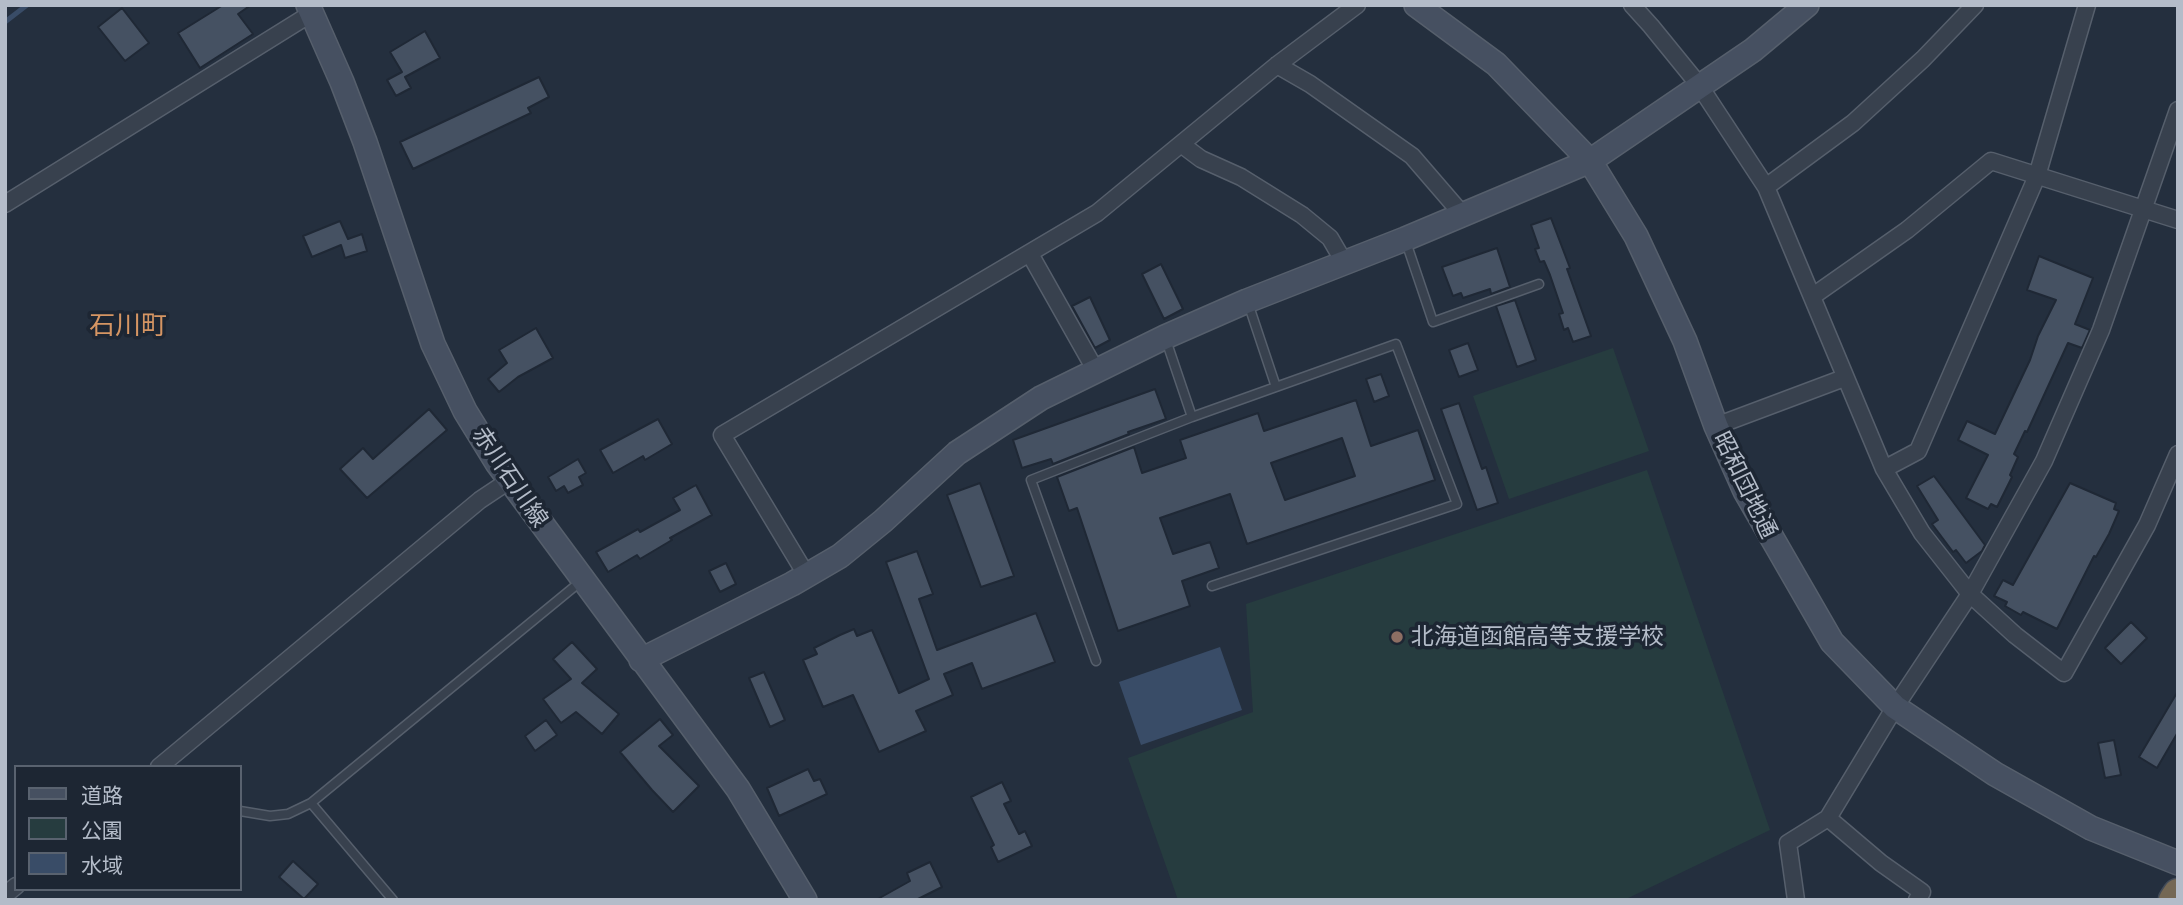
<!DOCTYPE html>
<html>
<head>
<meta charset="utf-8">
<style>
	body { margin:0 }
	#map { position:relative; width:2183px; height:905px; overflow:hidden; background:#242f3e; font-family:"Golos Text","Noto Sans JP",sans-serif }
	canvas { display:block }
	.frame { position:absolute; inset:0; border:7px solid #b4bcc9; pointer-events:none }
	.legend { position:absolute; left:14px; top:765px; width:228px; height:126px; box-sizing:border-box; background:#1d2633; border:2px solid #59626f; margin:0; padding:9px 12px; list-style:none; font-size:21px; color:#b4bcc9 }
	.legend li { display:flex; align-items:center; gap:14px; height:35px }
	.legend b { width:35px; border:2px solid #59626f }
</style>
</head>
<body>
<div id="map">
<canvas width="2183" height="905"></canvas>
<div class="frame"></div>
<ul class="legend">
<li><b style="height:9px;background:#465061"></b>道路</li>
<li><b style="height:19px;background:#263c3f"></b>公園</li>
<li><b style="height:19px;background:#394c67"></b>水域</li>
</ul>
</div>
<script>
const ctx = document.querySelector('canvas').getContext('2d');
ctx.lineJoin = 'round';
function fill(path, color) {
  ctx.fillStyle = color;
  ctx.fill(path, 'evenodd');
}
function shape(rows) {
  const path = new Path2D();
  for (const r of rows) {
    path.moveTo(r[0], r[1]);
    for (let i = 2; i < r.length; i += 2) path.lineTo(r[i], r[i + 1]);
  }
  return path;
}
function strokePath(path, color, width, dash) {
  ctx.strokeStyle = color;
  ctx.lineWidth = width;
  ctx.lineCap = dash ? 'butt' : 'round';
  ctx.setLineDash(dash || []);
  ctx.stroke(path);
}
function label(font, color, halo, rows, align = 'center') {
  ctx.font = font + ' "Golos Text","Noto Sans JP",sans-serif';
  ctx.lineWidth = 7;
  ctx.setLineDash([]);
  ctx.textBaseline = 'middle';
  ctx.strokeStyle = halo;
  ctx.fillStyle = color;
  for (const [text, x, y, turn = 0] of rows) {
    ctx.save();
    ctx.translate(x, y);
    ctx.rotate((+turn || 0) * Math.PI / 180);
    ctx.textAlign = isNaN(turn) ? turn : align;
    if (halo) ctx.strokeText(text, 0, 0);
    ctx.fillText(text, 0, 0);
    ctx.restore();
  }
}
const green = shape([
	[1613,348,1649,451,1509,499,1473,396],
	[1647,470,1770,830,1624,900,1178,900,1128,758,1253,712,1246,604]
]);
const water = shape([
	[1220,647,1242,710,1141,745,1119,682]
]);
const stream = shape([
	[5,22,27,5]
]);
const building = shape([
	[223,5,251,5,238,14,253,34,200,68,178,33,223,5],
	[122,8,149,43,125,61,98,27,122,8],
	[425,31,440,58,405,77,411,88,396,96,387,80,402,72,390,52,425,31],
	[539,77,549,97,528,108,531,113,413,169,400,142,539,77],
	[1551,218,1570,268,1567,269,1591,336,1573,342,1568,328,1564,330,1559,314,1563,313,1550,275,1544,261,1540,262,1535,249,1539,248,1531,225,1551,218],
	[340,221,348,239,362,234,367,251,345,258,341,245,312,257,303,236,340,221],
	[1497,248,1510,287,1491,294,1490,289,1463,298,1461,293,1453,296,1442,267,1497,248],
	[2039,256,2093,278,2075,324,2090,330,2082,348,2068,343,2027,432,2025,431,2014,454,2018,457,2010,475,2012,477,1997,507,1991,504,1988,509,1966,498,1988,455,1958,440,1967,421,1995,434,2030,360,2038,336,2056,300,2027,290,2039,256],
	[1161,264,1183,309,1164,319,1142,274,1161,264],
	[1090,297,1110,340,1095,348,1072,306,1090,297],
	[1515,300,1536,360,1517,367,1496,306,1515,300],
	[536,328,553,358,518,377,499,392,488,379,507,363,499,350,536,328],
	[1468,343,1478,370,1459,377,1449,350,1468,343],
	[1381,374,1389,396,1374,402,1366,379,1381,374],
	[1155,389,1166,419,1128,432,1129,434,1053,464,1051,459,1022,468,1013,440,1155,389],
	[1356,400,1371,446,1418,430,1435,480,1247,544,1230,494,1160,518,1173,554,1210,542,1219,568,1182,581,1190,606,1118,631,1077,508,1069,511,1057,477,1134,447,1142,473,1186,458,1180,440,1258,413,1264,431,1356,400],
	[1342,438,1355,476,1285,500,1271,463,1342,438],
	[1459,403,1482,469,1486,467,1498,503,1477,510,1441,409,1459,403],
	[429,409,447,430,367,498,340,469,363,448,373,459,429,409],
	[658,419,672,444,645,460,643,456,613,473,600,450,658,419],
	[578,459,586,473,579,477,583,485,568,493,564,486,556,491,548,477,578,459],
	[1934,476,1985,545,1982,551,1966,563,1956,550,1953,552,1932,524,1938,520,1917,486,1934,476],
	[980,483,1014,576,981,587,947,495,980,483],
	[2070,483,2116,503,2114,509,2119,511,2109,534,2096,557,2094,556,2057,629,2023,612,2021,615,2005,606,2007,602,1994,596,2003,580,2013,585,2070,483],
	[696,485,712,515,670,538,672,540,640,559,637,555,608,572,596,552,638,529,640,532,680,510,673,498,696,485],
	[917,551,933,594,919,599,937,650,1036,613,1055,662,982,689,972,663,944,674,953,695,916,711,926,731,879,752,853,695,823,707,803,660,817,654,814,648,840,635,854,629,857,636,872,630,899,693,929,679,886,562,917,551],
	[726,563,736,584,720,592,709,571,726,563],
	[2131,622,2147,638,2121,664,2105,648,2131,622],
	[572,642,597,669,582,683,619,714,602,734,576,712,561,723,543,699,571,679,553,659,572,642],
	[764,672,785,720,770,727,749,678,764,672],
	[2178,691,2178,732,2157,768,2139,757,2178,691],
	[660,719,673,735,659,746,699,786,673,812,652,790,620,752,660,719],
	[546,720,557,735,535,751,525,736,546,720],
	[2114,740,2121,775,2105,778,2098,743,2114,740],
	[808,769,814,781,820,779,827,794,779,816,767,788,808,769],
	[1002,782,1011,801,1004,804,1019,834,1025,831,1032,846,998,862,991,847,994,845,971,797,1002,782],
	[293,861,318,884,304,899,279,877,293,861],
	[930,862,942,887,916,900,876,900,910,881,907,873,930,862]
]);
const lane = shape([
	[1406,242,1433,322,1539,284],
	[1248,303,1276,387],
	[1166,340,1192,417],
	[1096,661,1031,480,1192,417,1396,344,1457,504,1212,586],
	[311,803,393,900],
	[240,811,270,816,288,814,311,803,580,582]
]);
const street = shape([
	[1632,5,1651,26,1699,85,1766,187,1884,469,1922,533,1970,594,2015,635,2064,673,2147,525,2178,454],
	[1277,65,1310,84,1412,156,1462,214],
	[1181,144,1201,159,1241,177,1302,215,1330,238,1344,262],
	[1766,187,1853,123,1923,59,1975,5],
	[5,204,312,13],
	[1030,254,1096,371],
	[1813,296,1907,230,1991,161,2178,220],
	[1716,426,1844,378],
	[1884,469,1918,451,2037,176,2087,5],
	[807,576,722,435,1097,213,1277,65,1357,5],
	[159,767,480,500,510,480],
	[1828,818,1881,863,1922,892,1917,900],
	[5,895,16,886],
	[1796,900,1788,843,1828,818,1895,707,1970,594,2044,461,2101,330,2178,110]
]);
const secondary = shape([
	[308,5,342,82,365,142,433,344,465,411,497,463,738,789,805,900],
	[1416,5,1496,64,1590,161,1636,236,1685,341,1716,426,1745,491,1832,642,1895,707,1995,774,2091,828,2178,863],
	[641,660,792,584,840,556,883,521,957,453,1041,398,1165,337,1247,301,1405,239,1590,161,1753,50,1807,5]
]);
const highway = shape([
	[2174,900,2178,894]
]);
const markers = [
	[1397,637,7,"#8d6e63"]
];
const streetNames = [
	["赤川石川線",510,477,56],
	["昭和団地通",1745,485,64]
];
const poiNames = [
	["北海道函館高等支援学校",1411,637]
];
const quarterNames = [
	["石川町",128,326]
];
fill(green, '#263c3f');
fill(water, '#394c67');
strokePath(stream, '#394c67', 5);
fill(building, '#455162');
strokePath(building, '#1f2835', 2);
strokePath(lane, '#565f6c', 11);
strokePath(street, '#565f6c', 19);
strokePath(secondary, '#565f6c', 26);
strokePath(highway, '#434c59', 33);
strokePath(lane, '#38414e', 8);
strokePath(street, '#38414e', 16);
strokePath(secondary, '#465061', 23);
strokePath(highway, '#746855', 30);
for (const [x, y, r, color] of markers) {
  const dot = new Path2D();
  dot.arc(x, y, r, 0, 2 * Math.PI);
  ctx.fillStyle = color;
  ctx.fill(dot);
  strokePath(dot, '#1d2633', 2.5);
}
label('23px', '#b4bcc9', '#1d2633', streetNames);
label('23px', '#b4bcc9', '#1d2633', poiNames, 'left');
label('26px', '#d59563', '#1d2633', quarterNames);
</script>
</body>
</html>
